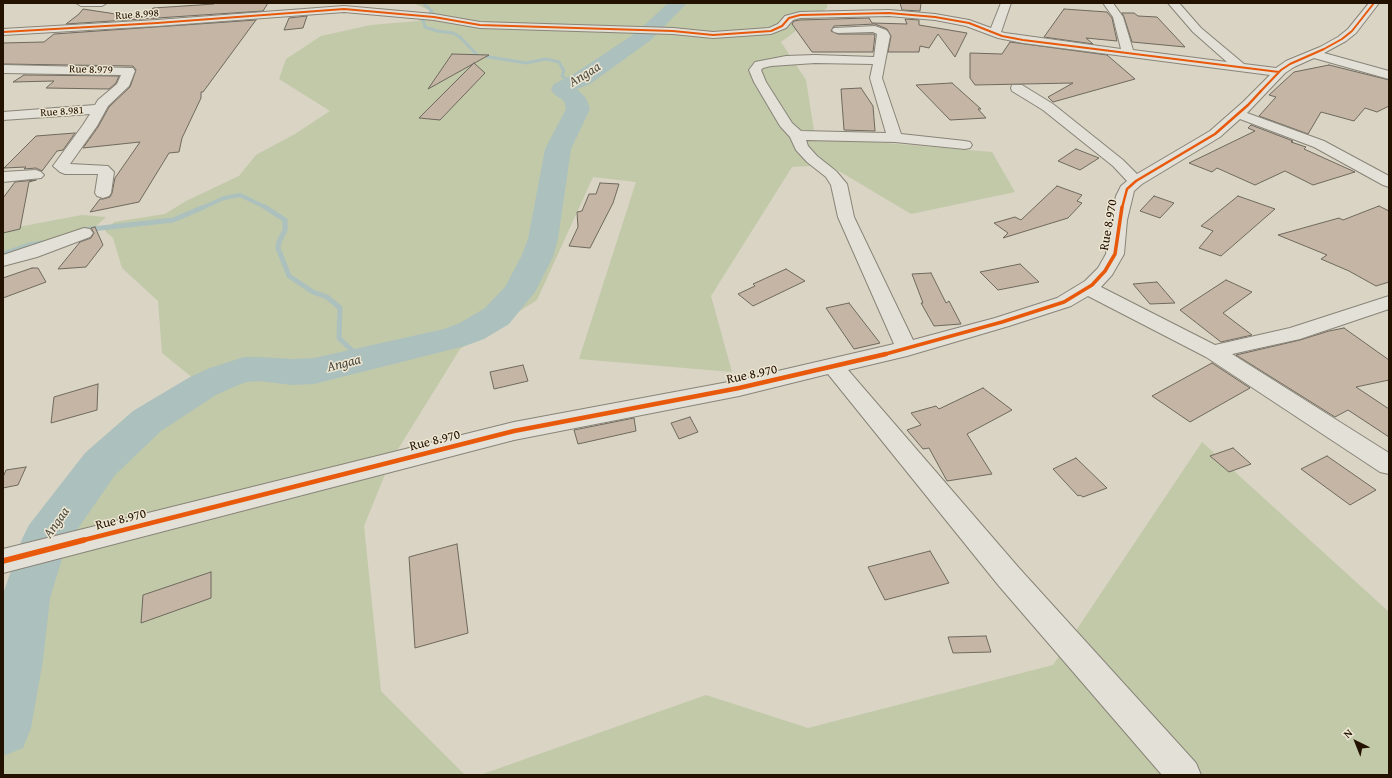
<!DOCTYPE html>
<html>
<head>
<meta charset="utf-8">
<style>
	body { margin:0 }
	#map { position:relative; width:1392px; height:778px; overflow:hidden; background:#d9d4c3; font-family:"Gentium Book Plus",serif }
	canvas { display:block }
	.frame { position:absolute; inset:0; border:4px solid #231200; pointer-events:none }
	.north { position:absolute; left:1336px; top:722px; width:40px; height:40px; -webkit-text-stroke:3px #ede6d2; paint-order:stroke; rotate:317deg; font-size:11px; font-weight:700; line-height:16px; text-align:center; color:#231200 }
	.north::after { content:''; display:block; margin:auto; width:14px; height:18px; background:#231200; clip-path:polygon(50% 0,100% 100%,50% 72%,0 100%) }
</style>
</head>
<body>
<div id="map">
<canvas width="1392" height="778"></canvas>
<div class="frame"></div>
<div class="north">N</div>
</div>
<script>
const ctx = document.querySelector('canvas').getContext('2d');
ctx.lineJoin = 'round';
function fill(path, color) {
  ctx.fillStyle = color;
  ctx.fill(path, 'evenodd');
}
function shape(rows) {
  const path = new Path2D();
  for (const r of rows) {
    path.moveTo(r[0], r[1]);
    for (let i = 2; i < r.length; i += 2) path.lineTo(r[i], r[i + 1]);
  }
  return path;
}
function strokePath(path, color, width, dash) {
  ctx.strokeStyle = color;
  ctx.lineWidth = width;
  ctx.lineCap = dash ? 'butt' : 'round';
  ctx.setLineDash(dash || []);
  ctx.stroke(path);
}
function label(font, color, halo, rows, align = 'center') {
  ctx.font = font + ' "Gentium Book Plus",serif';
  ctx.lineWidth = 3;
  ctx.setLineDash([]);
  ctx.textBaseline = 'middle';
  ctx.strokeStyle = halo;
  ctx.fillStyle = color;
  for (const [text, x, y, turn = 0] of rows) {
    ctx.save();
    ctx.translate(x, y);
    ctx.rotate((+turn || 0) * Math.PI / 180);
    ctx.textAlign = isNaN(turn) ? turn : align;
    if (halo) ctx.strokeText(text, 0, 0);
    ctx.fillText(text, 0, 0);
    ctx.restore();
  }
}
const green = shape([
	[413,3,827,3,827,8,781,42,806,80,815,137,992,152,1015,192,911,214,829,165,792,167,711,296,732,372,579,359,636,182,593,177,537,300,460,349,390,462,364,526,381,691,465,775,3,775,3,728,17,660,26,598,45,539,100,464,147,421,203,386,162,353,158,301,122,268,113,238,105,231,114,222,165,214,186,201,239,176,256,155,295,134,330,111,279,79,286,59,321,36,371,25,418,21,431,11],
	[82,215,106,217,94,228,49,245,3,259,3,232,13,228],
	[1202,442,1389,612,1389,775,480,775,706,695,808,728,1053,665]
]);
const streamFar3 = shape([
	[423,3,432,11,423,20,425,27,437,31,453,33,460,37,477,55,526,63,546,59,559,62,564,71,562,76,572,83]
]);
const streamFar2 = shape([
	[202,208,224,198,240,195,267,208]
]);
const streamFar1 = shape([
	[265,207,285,220,285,230,279,242,278,248,289,276,313,292,327,297,340,308,339,338,357,355],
	[83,230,173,220,204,207],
	[3,254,29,245,42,243]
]);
const stream = shape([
	[356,354,362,360]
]);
const river = shape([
	[668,3,687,3,651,40,590,84,577,89,586,98,590,109,571,149,558,239,553,257,535,292,509,324,484,339,465,346,314,384,292,385,259,381,247,382,236,386,216,395,161,431,115,475,66,546,50,598,43,660,31,728,23,748,3,756,3,594,22,539,29,525,85,453,133,411,190,377,210,368,244,357,259,357,292,359,314,358,444,329,460,323,485,308,505,287,521,257,528,239,545,149,566,109,564,101,554,94,551,89,554,84,574,74,637,32,668,3]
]);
const building = shape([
	[215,3,268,3,263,11,66,24,79,14,83,9,142,18,147,12,150,12,153,8,214,4,215,3],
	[900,3,921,3,920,11,902,10,900,3],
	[1064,9,1107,12,1112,18,1117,41,1086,38,1093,44,1044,37,1064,9],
	[1122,13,1134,13,1138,16,1157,17,1185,47,1132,42,1124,17,1122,13],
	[307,16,303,28,284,30,289,18,307,16],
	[869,18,872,23,907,24,905,19,919,20,919,25,967,33,955,57,938,34,929,48,920,46,919,52,888,52,891,36,887,29,875,24,834,26,831,31,838,34,873,34,875,35,873,52,812,52,792,24,794,21,800,20,869,18],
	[256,20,203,92,201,92,201,98,182,138,179,152,169,153,139,202,90,212,100,199,103,199,110,197,112,193,115,178,140,142,83,148,98,127,109,107,130,87,136,70,133,66,3,64,3,43,44,42,54,34,256,20],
	[1010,42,1107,55,1135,79,1053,102,1048,97,1073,83,975,85,970,78,970,53,1002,54,1010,42],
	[452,54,489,55,428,89,452,54],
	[474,63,485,73,440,120,419,118,474,63],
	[1329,65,1389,80,1389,106,1377,112,1365,108,1354,121,1321,112,1308,134,1259,116,1276,97,1269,95,1294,72,1329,65],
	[24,75,119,76,116,83,109,89,46,88,54,81,13,82,24,75],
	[952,83,981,109,978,109,986,118,950,120,916,85,952,83],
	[861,88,873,106,875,131,844,130,841,89,861,88],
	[1251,125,1293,141,1291,142,1306,147,1304,149,1355,172,1313,185,1285,171,1255,185,1217,168,1212,172,1189,163,1255,131,1248,128,1251,125],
	[75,133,63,150,57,151,42,171,36,168,24,169,26,167,4,168,36,136,75,133],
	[1076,149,1099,158,1080,170,1058,161,1076,149],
	[36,180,29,182,20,229,3,233,3,198,15,182,36,180],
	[600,183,619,184,613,203,590,248,569,246,578,227,577,212,582,211,589,194,596,194,600,183],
	[1057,186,1082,195,1077,201,1082,203,1068,218,1003,238,1008,233,994,223,1015,217,1021,220,1057,186],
	[1154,196,1174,203,1160,218,1140,211,1154,196],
	[1238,196,1275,209,1221,256,1199,248,1213,231,1201,226,1238,196],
	[1379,206,1389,211,1389,282,1376,286,1349,271,1321,259,1327,255,1278,235,1339,218,1343,220,1379,206],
	[95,227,103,245,86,267,58,269,80,242,91,238,94,233,91,228,95,227],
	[1020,264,1039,282,998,290,980,272,1020,264],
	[32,268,38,268,46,282,3,298,3,278,32,268],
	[786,269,805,281,753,306,738,294,755,286,753,284,786,269],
	[931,273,946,303,949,301,961,324,934,326,921,303,923,303,912,274,931,273],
	[1226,280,1252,292,1223,313,1252,335,1221,342,1180,310,1226,280],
	[1157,282,1175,303,1150,304,1133,284,1157,282],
	[849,303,880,343,854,349,826,308,849,303],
	[1344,328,1389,360,1389,380,1356,387,1389,409,1389,437,1348,410,1335,417,1236,355,1300,340,1329,331,1344,328],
	[1212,363,1250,388,1190,422,1152,396,1212,363],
	[523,365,528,381,494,389,490,372,523,365],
	[98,384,97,410,51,423,54,397,98,384],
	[983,388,1012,410,967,434,992,474,947,481,929,448,923,449,907,430,921,425,911,413,936,406,939,409,983,388],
	[690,417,698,432,679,439,671,423,690,417],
	[634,418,636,431,578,444,574,430,634,418],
	[1233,448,1251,464,1229,472,1210,456,1233,448],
	[1327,456,1376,490,1350,505,1301,469,1327,456],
	[1076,458,1107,488,1083,497,1080,495,1078,496,1053,469,1076,458],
	[26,467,18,485,3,488,3,477,6,470,26,467],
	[457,544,468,633,415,648,409,557,457,544],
	[930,551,949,583,885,600,868,567,930,551],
	[211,572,211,598,141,623,143,595,211,572],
	[986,636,991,652,953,653,948,637,986,636]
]);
const minor = shape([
	[76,3,107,3,102,6,81,6,76,3],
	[1001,3,1011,3,1001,32,1005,33,1121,49,1113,17,1103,3,1113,3,1123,17,1133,50,1227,62,1193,32,1168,3,1179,3,1201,28,1244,64,1276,68,1286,61,1320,47,1338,37,1348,29,1369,3,1379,3,1356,33,1346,41,1324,53,1389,71,1389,79,1314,58,1294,67,1285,73,1247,113,1324,141,1389,176,1389,187,1383,185,1314,147,1240,119,1220,137,1142,184,1134,191,1127,220,1124,254,1112,275,1101,287,1215,345,1290,328,1389,296,1389,309,1300,339,1232,354,1389,453,1389,474,1380,472,1206,357,1088,296,1071,306,1009,326,907,356,848,370,1019,568,1196,763,1201,775,1162,775,999,586,828,374,739,396,514,440,3,573,3,549,514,422,739,380,894,344,838,217,831,185,826,177,807,162,796,150,790,137,780,126,754,82,749,70,755,62,786,56,815,55,874,57,877,34,873,32,838,33,834,32,832,30,834,28,875,26,886,30,888,32,890,36,882,78,901,134,965,141,970,142,972,145,970,148,965,149,895,142,806,140,808,146,817,156,836,171,847,184,854,217,913,340,995,318,1057,298,1085,281,1098,268,1106,254,1111,220,1116,196,1121,186,1127,181,1113,166,1043,110,1012,91,1011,88,1012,85,1022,85,1053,104,1123,160,1137,174,1210,131,1243,102,1270,75,1023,43,998,38,966,26,935,20,889,16,800,18,793,20,786,28,771,34,713,38,673,34,480,28,434,20,344,12,157,26,3,35,3,29,157,20,344,6,434,14,480,22,673,28,713,32,769,28,778,24,785,16,800,12,889,10,935,14,969,20,991,28,1001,3],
	[815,63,873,64,870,78,886,133,801,131,792,123,766,82,761,70,763,68,771,66,815,63],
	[3,65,133,68,135,71,129,86,108,106,97,126,70,164,108,166,114,172,111,193,109,196,103,198,97,196,95,193,98,174,65,174,60,172,53,166,83,125,90,114,3,120,3,112,95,105,98,100,117,84,121,75,3,73,3,65],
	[36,170,41,172,44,175,41,178,3,182,3,172,36,170],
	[84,228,90,229,93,233,90,237,37,257,3,266,3,255,84,228]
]);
const cyclewayFar4 = shape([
	[3,32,157,23,344,9,434,17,480,25,673,31,713,35,771,31,782,26,789,18,800,15,889,13,935,17,969,23,1002,36,1023,40,1279,72],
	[1260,92,1281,70,1290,64,1324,49,1342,39,1352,31,1374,3]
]);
const cyclewayFar3 = shape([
	[1122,208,1127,189,1136,181,1215,134,1248,105,1261,91]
]);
const cyclewayFar2 = shape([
	[882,355,1002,322,1064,302,1092,285,1105,271,1115,254,1122,207]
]);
const cyclewayFar1 = shape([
	[80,541,514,431,739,388,886,354]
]);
const cycleway = shape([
	[3,561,84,540]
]);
const farStreetnames = [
	["Rue 8.998",137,15,-4],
	["Rue 8.979",91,70,1],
	["Rue 8.981",62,112,-4]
];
const streetNames = [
	["Rue 8.970",1109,225,-80],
	["Rue 8.970",752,375,-12],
	["Rue 8.970",435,441,-14],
	["Rue 8.970",121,520,-14]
];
const waterNames = [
	["Angaa",585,75,-32],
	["Angaa",344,364,-14],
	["Angaa",57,523,-55]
];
fill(green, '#c1c9a9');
strokePath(streamFar3, '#acc0bd', 3);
strokePath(streamFar2, '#acc0bd', 4);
strokePath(streamFar1, '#acc0bd', 5);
strokePath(stream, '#acc0bd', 6);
fill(river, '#acc0bd');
fill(building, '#c4b5a5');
strokePath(building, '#6f695e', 1);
strokePath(minor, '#898478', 2);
fill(minor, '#e2e0d7');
strokePath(cyclewayFar4, '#e8590c', 2);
strokePath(cyclewayFar3, '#e8590c', 2.5);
strokePath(cyclewayFar2, '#e8590c', 3.5);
strokePath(cyclewayFar1, '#e8590c', 4.5);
strokePath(cycleway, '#e8590c', 5.5);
label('11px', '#231200', '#ede6d2', farStreetnames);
label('13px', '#231200', '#ede6d2', streetNames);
label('italic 14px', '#4c4c41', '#ede6d2', waterNames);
</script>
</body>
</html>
